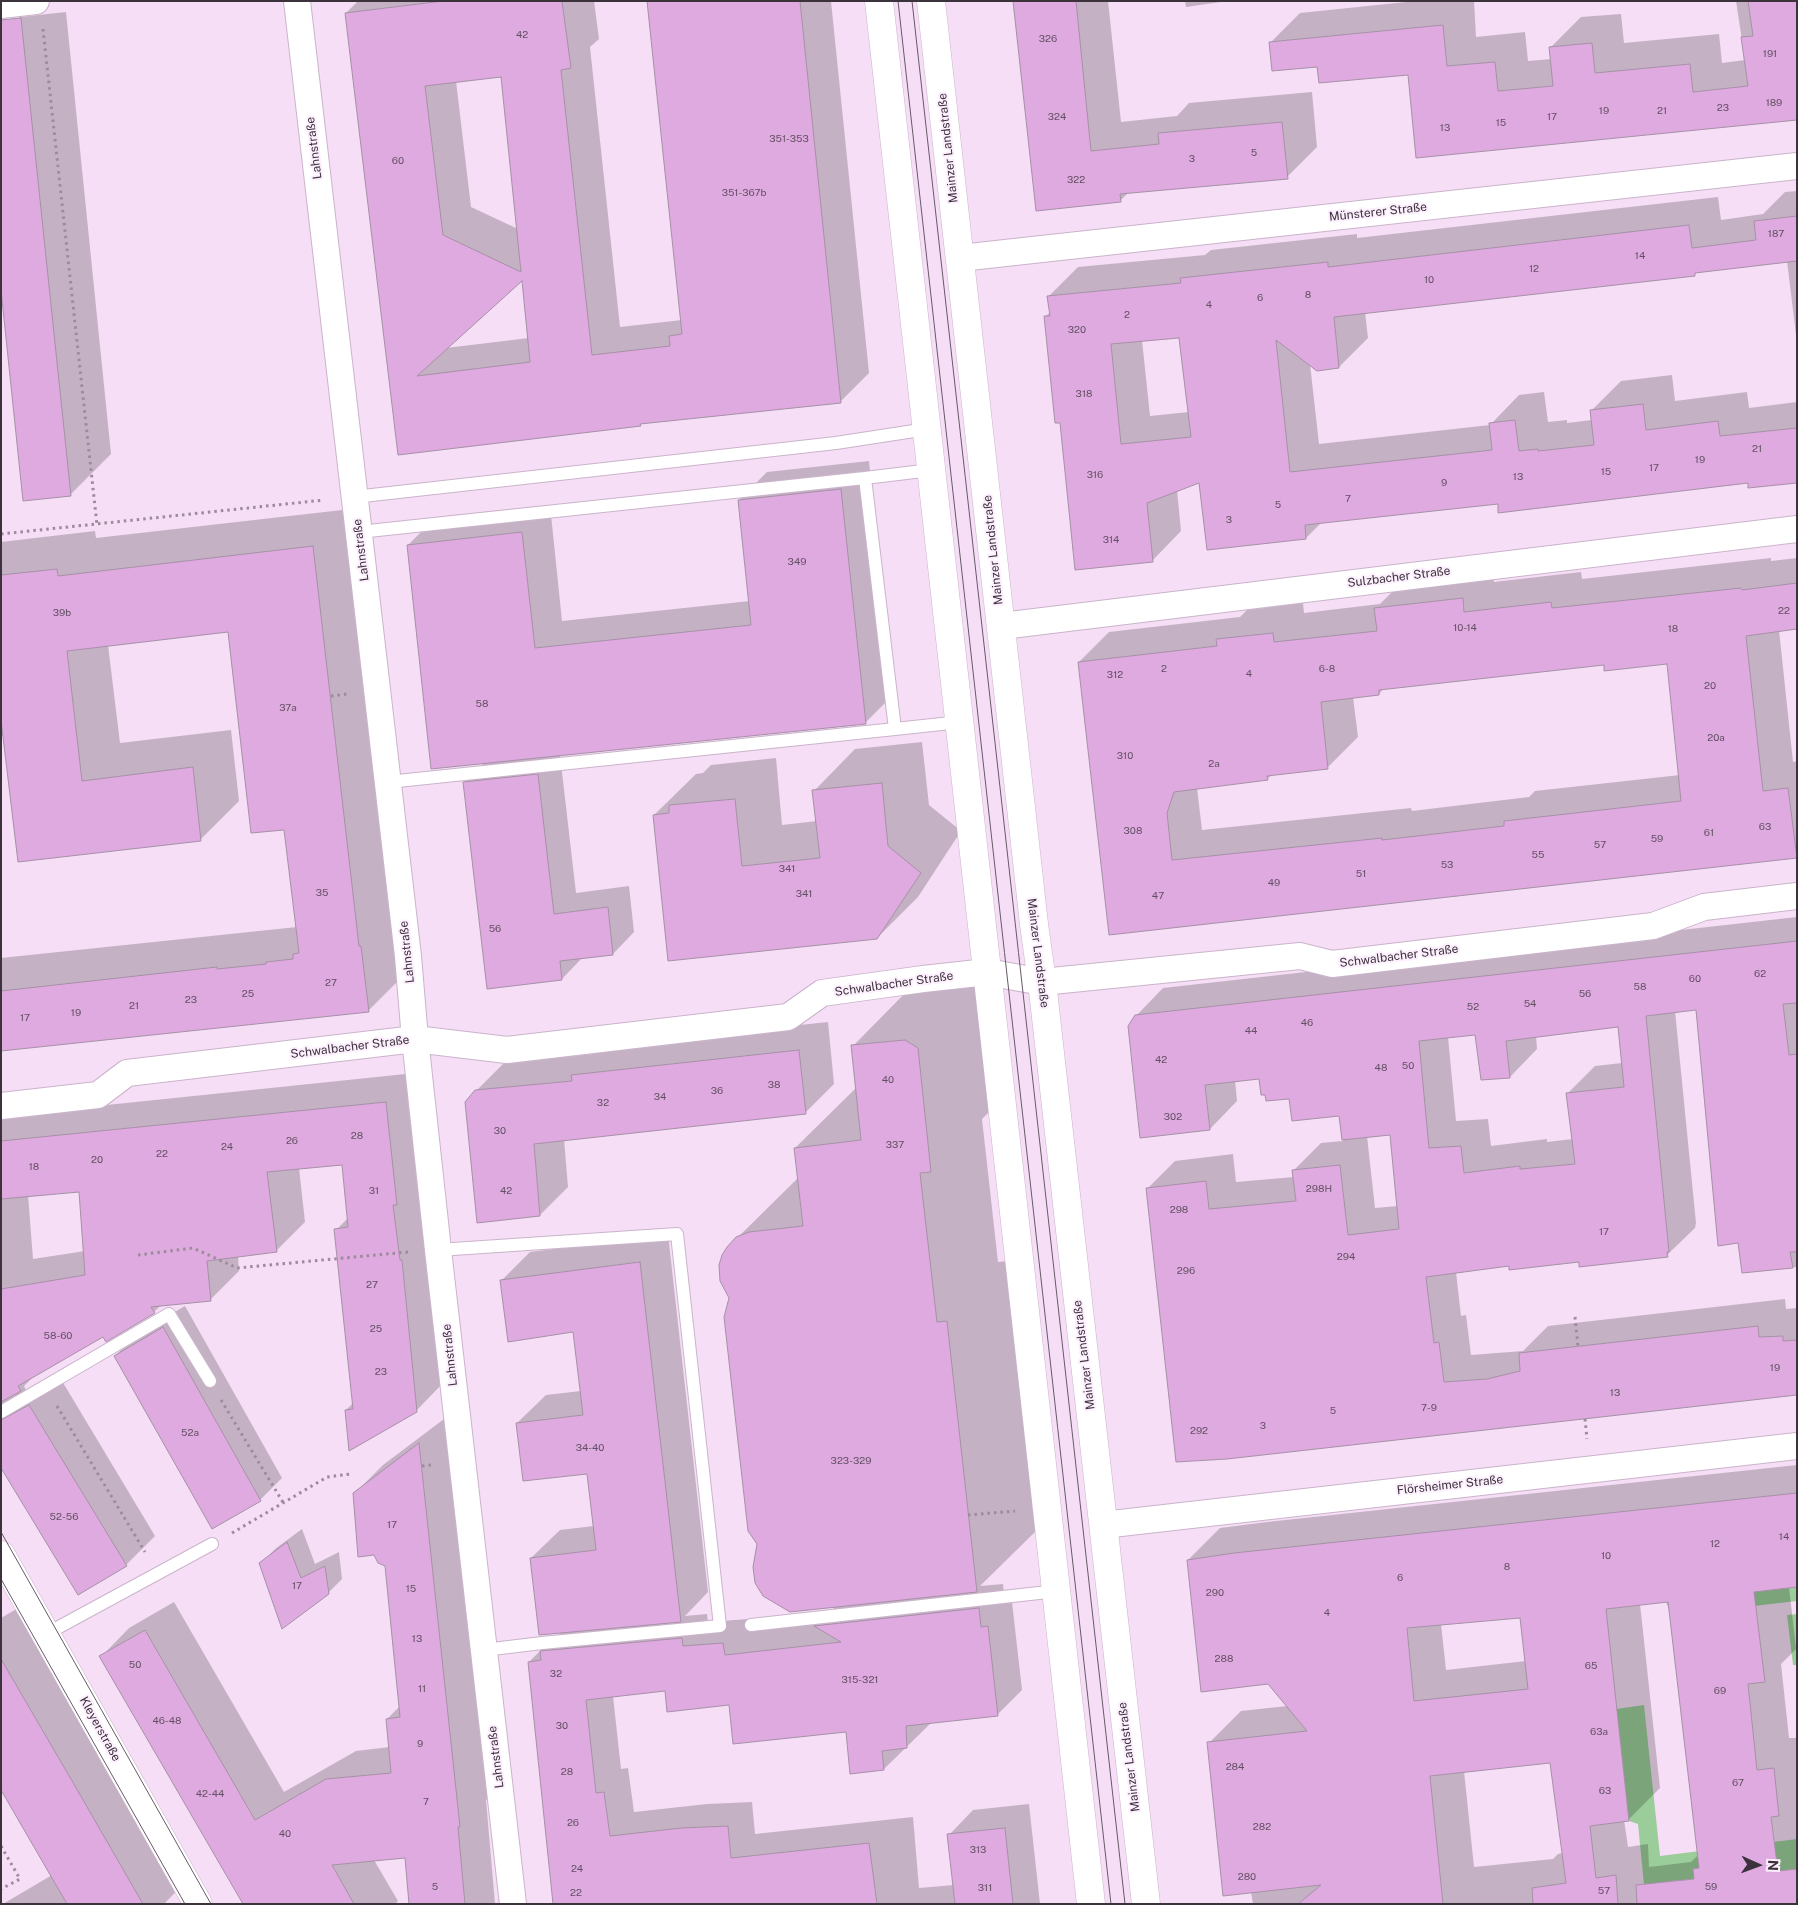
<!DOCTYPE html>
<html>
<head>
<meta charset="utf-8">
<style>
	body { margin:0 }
	#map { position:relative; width:1798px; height:1905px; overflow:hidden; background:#f6def6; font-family:"Public Sans",sans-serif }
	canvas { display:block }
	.frame { position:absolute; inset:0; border:2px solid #3b323b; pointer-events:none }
	.north { position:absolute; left:1733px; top:1840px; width:50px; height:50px; -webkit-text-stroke:4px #fdeffe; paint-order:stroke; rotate:92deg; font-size:14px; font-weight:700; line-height:20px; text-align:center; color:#3b323b }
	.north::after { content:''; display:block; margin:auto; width:18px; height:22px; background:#3b323b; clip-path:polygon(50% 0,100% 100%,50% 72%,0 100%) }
</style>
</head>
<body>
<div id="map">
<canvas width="1798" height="1905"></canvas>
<div class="frame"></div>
<div class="north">N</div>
</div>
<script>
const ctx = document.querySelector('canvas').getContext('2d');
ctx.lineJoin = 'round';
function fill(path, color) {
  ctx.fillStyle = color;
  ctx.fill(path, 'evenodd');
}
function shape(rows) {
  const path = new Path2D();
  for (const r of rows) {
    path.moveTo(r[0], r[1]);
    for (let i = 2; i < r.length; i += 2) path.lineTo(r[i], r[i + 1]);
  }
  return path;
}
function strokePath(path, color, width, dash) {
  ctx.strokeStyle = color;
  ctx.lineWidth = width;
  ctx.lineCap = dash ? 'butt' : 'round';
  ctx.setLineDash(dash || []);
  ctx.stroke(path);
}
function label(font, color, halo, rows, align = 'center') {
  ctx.font = font + ' "Public Sans",sans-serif';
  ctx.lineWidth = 4;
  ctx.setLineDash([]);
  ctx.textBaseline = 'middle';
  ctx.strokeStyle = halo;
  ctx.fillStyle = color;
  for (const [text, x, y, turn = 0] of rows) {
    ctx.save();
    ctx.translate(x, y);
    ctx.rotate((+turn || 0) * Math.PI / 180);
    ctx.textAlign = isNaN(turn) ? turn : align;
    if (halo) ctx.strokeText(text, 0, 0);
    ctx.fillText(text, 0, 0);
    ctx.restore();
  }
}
const green = shape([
	[1787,1578,1788,1588,1797,1587,1797,1601,1685,1614,1672,1610,1667,1605,1664,1591],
	[1797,1614,1797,1665,1793,1665,1787,1615],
	[1644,1705,1660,1856,1797,1839,1797,1869,1778,1871,1747,1863,1693,1869,1694,1879,1670,1881,1645,1895,1638,1824,1629,1821,1616,1709]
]);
const shadow = shape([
	[358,1,594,1,599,39,590,47,620,327,682,320,649,1,831,1,869,373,841,401,643,422,640,425,399,454,346,13],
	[502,75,518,229,471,207,456,81],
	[523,279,529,338,446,348],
	[1015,1,1108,1,1121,122,1177,116,1189,103,1312,92,1317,147,1287,177,1129,192,1121,200,1037,210],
	[1185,1,1228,1,1186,7],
	[1416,1,1474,1,1476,37,1525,32,1528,61,1552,59,1550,48,1581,17,1621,14,1624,43,1719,34,1722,63,1745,60,1736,1,1797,1,1797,119,1417,156,1409,73,1318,66,1270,43,1300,13],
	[66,12,111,454,70,495,1,36,20,17],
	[1797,191,1797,343,1787,261,1698,271,1695,274,1365,312,1368,338,1339,367,1310,364,1319,444,1490,425,1519,395,1544,392,1548,422,1567,420,1567,423,1592,420,1591,411,1621,381,1672,375,1675,401,1747,392,1749,408,1797,402,1797,484,1796,482,1749,482,1499,503,1322,522,1306,538,1200,481,1177,490,1181,531,1152,561,1061,421,1045,317,1050,312,1049,296,1078,267,1205,255,1211,250,1357,234,1357,238,1718,197,1721,220,1763,214,1785,192],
	[1180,336,1189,412,1150,416,1142,340],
	[869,461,893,695,865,723,560,755,576,893,629,886,634,932,613,954,583,957,562,979,465,783,485,762,408,545,436,517,550,505,562,621,750,601,739,500,767,472],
	[351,509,407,972,369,1010,1,1050,1,958,297,927,285,828,229,631,108,645,120,743,231,730,239,801,201,839,19,861,4,736,1,736,1,542,95,531,96,538],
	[1771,558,1771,561,1797,558,1797,628,1779,630,1793,762,1797,761,1797,856,1110,934,1079,662,1109,632,1240,617,1247,610,1303,603,1304,613,1380,604,1406,578,1492,569,1494,582,1581,572,1582,579],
	[1668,663,1680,775,1535,791,1529,797,1412,811,1411,808,1202,830,1197,788,1267,779,1273,774,1328,767,1358,737,1353,697,1379,694,1384,688,1605,664],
	[922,742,929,805,961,831,918,897,877,938,669,960,654,815,696,774,703,773,711,765,776,758,782,825,817,821,814,791,855,749],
	[1797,917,1797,1267,1743,1272,1698,1009,1675,1011,1696,1223,1695,1228,1667,1255,1510,1265,1456,1272,1461,1316,1466,1315,1471,1355,1523,1351,1548,1326,1785,1299,1786,1309,1797,1308,1797,1393,1227,1457,1147,1189,1175,1161,1233,1154,1236,1182,1294,1177,1293,1171,1321,1143,1343,1141,1340,1114,1291,1097,1260,1077,1235,1080,1237,1101,1210,1129,1136,1016,1163,988],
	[1619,1026,1622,1063,1595,1066,1568,1093,1573,1139,1547,1142,1547,1139,1491,1146,1488,1119,1456,1121,1448,1037,1476,1034,1510,1077,1537,1049,1536,1036],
	[1391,1134,1398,1206,1375,1208,1367,1136],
	[914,984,979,987,991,1110,982,1119,998,1262,1008,1261,1038,1529,980,1586,1003,1584,1005,1603,1012,1602,1022,1690,997,1715,931,1723,884,1769,847,1731,666,1690,613,1696,621,1769,628,1768,634,1812,707,1804,752,1802,755,1834,913,1817,919,1888,954,1885,949,1835,973,1810,1029,1804,1040,1904,555,1904,529,1662,554,1637,556,1637,562,1632,531,1558,560,1530,594,1526,588,1472,517,1423,546,1395,581,1391,575,1331,502,1280,530,1252,668,1234,708,1592,685,1616,707,1614,708,1622,748,1619,749,1631,818,1624,836,1606,758,1544,731,1298,728,1247,799,1177,795,1148,857,1087,853,1046],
	[828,1022,834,1084,806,1112,564,1139,568,1187,540,1215,476,1091,505,1062,594,1054,601,1046],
	[415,1073,445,1381,416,1411,346,1410,353,1403,336,1230,348,1218,344,1164,299,1168,305,1222,276,1251,238,1256,239,1271,210,1300,161,1305,154,1312,103,1335,35,1375,24,1386,26,1390,32,1391,59,1376,155,1536,126,1565,1,1465,1,1116],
	[80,1190,85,1251,33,1259,28,1195],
	[185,1306,282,1478,260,1500,115,1356,137,1334],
	[448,1416,489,1797,486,1800,495,1904,410,1904,406,1856,374,1860,398,1901,395,1904,244,1904,101,1657,129,1628,174,1602,284,1792,356,1751,390,1747,387,1719,400,1706,386,1565,375,1553,354,1494,383,1465],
	[1797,1465,1797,1586,1789,1587,1796,1649,1781,1664,1789,1738,1797,1738,1797,1904,1253,1904,1251,1892,1209,1743,1241,1711,1287,1706,1188,1560,1220,1528,1267,1522],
	[1669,1600,1698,1855,1691,1862,1649,1867,1648,1844,1628,1847,1624,1820,1628,1820,1660,1788,1640,1604],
	[1521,1616,1526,1661,1446,1670,1441,1624],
	[1551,1761,1563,1853,1558,1854,1553,1859,1474,1867,1464,1771],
	[302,1529,315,1564,339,1552,342,1579,328,1593,261,1564,275,1549],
	[32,1600,192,1875,164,1904,3,1904,52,1875,1,1787,1,1618]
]);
const building = shape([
	[443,1,562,1,571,68,561,70,592,355,670,346,669,336,682,334,647,1,800,1,841,403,640,424,641,426,398,455,345,13,443,1],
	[501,77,521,272,443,235,425,86,501,77],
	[522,281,530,362,417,376,522,281],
	[1013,1,1076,1,1091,151,1159,144,1158,133,1282,122,1288,179,1120,194,1121,202,1036,211,1013,1],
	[1748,1,1797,1,1797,120,1416,158,1408,75,1319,83,1317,67,1272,71,1269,42,1443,25,1447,66,1495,62,1498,91,1553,86,1549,47,1592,43,1595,73,1690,64,1693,92,1748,86,1741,37,1753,36,1748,1],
	[21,18,71,496,23,501,1,290,1,20,21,18],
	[1797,216,1797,261,1695,273,1695,276,1334,317,1339,368,1317,371,1276,340,1290,472,1492,450,1489,423,1515,420,1519,451,1538,449,1538,451,1594,445,1590,410,1643,404,1646,430,1718,421,1720,436,1797,428,1797,483,1748,488,1748,483,1498,513,1498,504,1305,525,1306,539,1207,550,1199,483,1147,503,1153,562,1075,570,1060,423,1055,423,1044,316,1050,316,1047,296,1181,283,1180,278,1328,262,1328,267,1689,225,1692,248,1756,240,1754,221,1797,216],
	[1179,338,1191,437,1121,444,1111,344,1179,338],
	[841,489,866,724,431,769,407,545,522,532,535,648,751,625,738,500,841,489],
	[313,546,359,946,361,946,369,1012,1,1051,1,991,217,967,217,969,266,964,266,962,293,959,293,954,299,953,284,830,251,833,228,632,67,651,82,781,193,767,201,841,18,862,1,720,1,575,57,569,58,576,313,546],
	[1797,583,1797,629,1746,636,1763,791,1788,788,1797,858,1109,935,1078,662,1217,646,1216,639,1273,633,1274,642,1377,631,1374,608,1463,598,1464,612,1551,602,1552,608,1741,588,1742,590,1797,583],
	[1667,664,1681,801,1504,821,1504,826,1382,840,1382,838,1172,860,1167,813,1174,792,1268,780,1267,776,1328,769,1321,702,1379,695,1379,690,1604,665,1604,671,1667,664],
	[538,774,554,914,608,907,613,955,560,961,562,980,487,989,463,782,538,774],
	[882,783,888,846,921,873,877,939,668,961,653,815,669,813,669,805,735,799,742,866,820,858,812,790,882,783],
	[1797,941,1797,1003,1783,1004,1789,1055,1797,1054,1797,1252,1790,1252,1793,1268,1742,1273,1738,1243,1718,1246,1696,1010,1646,1016,1669,1252,1667,1252,1668,1257,1579,1267,1579,1262,1509,1270,1509,1266,1426,1277,1434,1343,1439,1342,1444,1382,1487,1379,1520,1371,1519,1353,1758,1326,1759,1337,1783,1336,1783,1341,1797,1340,1797,1395,1227,1459,1176,1462,1146,1188,1206,1181,1209,1209,1296,1201,1292,1170,1340,1165,1348,1235,1399,1229,1390,1135,1342,1140,1339,1116,1292,1121,1289,1099,1266,1101,1265,1095,1261,1095,1259,1079,1205,1085,1210,1130,1140,1138,1128,1026,1135,1015,1797,941],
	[1618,1027,1624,1087,1566,1093,1575,1164,1520,1169,1520,1166,1464,1173,1461,1146,1429,1148,1419,1041,1475,1035,1481,1080,1510,1078,1506,1041,1618,1027],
	[905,1040,918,1048,931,1172,920,1173,937,1322,947,1321,977,1592,790,1612,763,1596,755,1583,753,1567,757,1544,748,1531,724,1317,729,1298,720,1281,719,1265,722,1255,727,1247,736,1237,749,1232,803,1226,794,1148,861,1140,851,1045,905,1040],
	[799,1050,806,1114,534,1144,540,1216,477,1223,465,1102,475,1090,572,1081,571,1075,799,1050],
	[386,1102,397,1205,393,1205,400,1260,402,1260,417,1412,349,1451,345,1410,353,1409,334,1229,348,1227,342,1165,267,1172,277,1252,207,1261,211,1301,151,1307,155,1313,106,1342,103,1337,18,1386,21,1391,1,1402,1,1289,85,1275,79,1192,1,1199,1,1141,386,1102],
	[640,1262,681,1622,539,1635,530,1558,596,1550,587,1474,523,1481,516,1423,583,1415,573,1332,508,1342,500,1280,640,1262],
	[163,1327,261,1501,212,1529,114,1356,163,1327],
	[29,1405,127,1566,78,1595,1,1468,1,1420,29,1405],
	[419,1443,460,1827,458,1827,465,1904,409,1904,405,1858,332,1865,354,1904,243,1904,99,1656,145,1630,255,1820,326,1779,391,1773,386,1719,400,1717,385,1566,378,1563,374,1555,358,1557,353,1493,419,1443],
	[1797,1493,1797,1587,1754,1592,1765,1682,1748,1684,1757,1770,1774,1768,1779,1816,1771,1817,1778,1871,1797,1869,1797,1904,1637,1904,1636,1885,1694,1879,1693,1869,1699,1868,1668,1602,1606,1609,1629,1821,1590,1826,1596,1878,1616,1875,1618,1904,1533,1904,1532,1888,1566,1883,1550,1763,1430,1776,1443,1904,1298,1904,1321,1885,1223,1896,1207,1742,1307,1731,1268,1684,1201,1692,1187,1560,1234,1553,1797,1493],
	[1520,1618,1528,1689,1414,1701,1407,1628,1520,1618],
	[287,1542,301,1578,325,1566,329,1594,282,1629,259,1563,287,1542],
	[979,1608,981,1627,988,1626,998,1716,906,1726,907,1748,882,1751,884,1770,850,1774,846,1732,733,1744,729,1705,667,1712,665,1691,586,1700,596,1793,604,1792,610,1836,681,1828,728,1826,731,1858,869,1843,877,1904,553,1904,528,1662,541,1660,540,1651,682,1638,683,1646,723,1643,725,1655,841,1642,814,1626,979,1608],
	[1,1659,75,1786,143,1904,67,1904,1,1790,1,1659],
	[1005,1828,1013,1904,955,1904,947,1834,1005,1828]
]);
const path = shape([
	[43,29,97,525],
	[1,534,324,500],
	[331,696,347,694],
	[138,1255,193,1248,237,1268,408,1252],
	[1575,1317,1578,1347],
	[221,1400,284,1504],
	[57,1406,145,1552],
	[1585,1419,1587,1439],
	[422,1466,432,1465],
	[968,1515,1015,1511],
	[232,1533,327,1477,351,1474],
	[1,1846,20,1879,1,1889]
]);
const lane = shape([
	[865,478,931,470],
	[354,497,836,443,927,429],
	[359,532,865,478,895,729,388,782],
	[895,729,960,722],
	[438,1250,677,1234,720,1626,542,1643,484,1650],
	[1,1412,169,1314,210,1381],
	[751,1625,1057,1591],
	[46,1634,212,1544]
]);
const street = shape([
	[297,1,408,956,415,1039,438,1250,513,1904],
	[1,5,36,1],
	[960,258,1797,166],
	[1002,626,1797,529],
	[1,1106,98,1095,127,1073,415,1039,507,1050,788,1017,822,993,923,979,987,972,1042,982,1300,956,1332,964,1653,926,1704,907,1797,896],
	[1103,1525,1797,1446]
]);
const secondary = shape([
	[1,1555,198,1904]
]);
const primary = shape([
	[879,1,1091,1904],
	[931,1,1034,924,1042,982,1146,1904]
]);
const tram = shape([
	[898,1,1111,1904],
	[912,1,1125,1904],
	[1,1532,211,1904],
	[1,1579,185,1904]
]);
const numberNames = [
	["42",522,35],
	["326",1048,39],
	["191",1770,54],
	["189",1774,103],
	["23",1723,108],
	["19",1604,111],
	["21",1662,111],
	["324",1057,117],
	["17",1552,117],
	["15",1501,123],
	["13",1445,128],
	["351-353",789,139],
	["5",1254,153],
	["3",1192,159],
	["60",398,161],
	["322",1076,180],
	["351-367b",744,193],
	["187",1776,234],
	["14",1640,256],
	["12",1534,269],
	["10",1429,280],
	["8",1308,295],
	["6",1260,298],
	["4",1209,305],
	["2",1127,315],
	["320",1077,330],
	["318",1084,394],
	["21",1757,449],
	["19",1700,460],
	["17",1654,468],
	["15",1606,472],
	["316",1095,475],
	["13",1518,477],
	["9",1444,483],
	["7",1348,499],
	["5",1278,505],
	["3",1229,520],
	["314",1111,540],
	["349",797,562],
	["22",1784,611],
	["39b",62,613],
	["10-14",1465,628],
	["18",1673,629],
	["2",1164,669],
	["6-8",1327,669],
	["4",1249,674],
	["312",1115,675],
	["20",1710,686],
	["58",482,704],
	["37a",288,708],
	["20a",1716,738],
	["310",1125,756],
	["2a",1214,764],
	["63",1765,827],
	["308",1133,831],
	["61",1709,833],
	["59",1657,839],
	["57",1600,845],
	["55",1538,855],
	["53",1447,865],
	["341",787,869],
	["51",1361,874],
	["49",1274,883],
	["35",322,893],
	["341",804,894],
	["47",1158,896],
	["56",495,929],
	["62",1760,974],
	["60",1695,979],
	["27",331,983],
	["58",1640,987],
	["25",248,994],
	["56",1585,994],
	["23",191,1000],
	["54",1530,1004],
	["21",134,1006],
	["52",1473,1007],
	["19",76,1013],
	["17",25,1018],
	["46",1307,1023],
	["44",1251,1031],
	["42",1161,1060],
	["50",1408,1066],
	["48",1381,1068],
	["40",888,1080],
	["38",774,1085],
	["36",717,1091],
	["34",660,1097],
	["32",603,1103],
	["302",1173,1117],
	["30",500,1131],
	["28",357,1136],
	["26",292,1141],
	["337",895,1145],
	["24",227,1147],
	["22",162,1154],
	["20",97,1160],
	["18",34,1167],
	["298H",1319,1189],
	["31",374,1191],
	["42",506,1191],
	["298",1179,1210],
	["17",1604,1232],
	["294",1346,1257],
	["296",1186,1271],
	["27",372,1285],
	["25",376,1329],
	["58-60",58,1336],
	["19",1775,1368],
	["23",381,1372],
	["13",1615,1393],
	["7-9",1429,1408],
	["5",1333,1411],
	["3",1263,1426],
	["292",1199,1431],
	["52a",190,1433],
	["34-40",590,1448],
	["323-329",851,1461],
	["52-56",64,1517],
	["17",392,1525],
	["14",1784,1537],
	["12",1715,1544],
	["10",1606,1556],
	["8",1507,1567],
	["6",1400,1578],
	["17",297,1586],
	["15",411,1589],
	["290",1215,1593],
	["4",1327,1613],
	["13",417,1639],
	["288",1224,1659],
	["50",135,1665],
	["65",1591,1666],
	["32",556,1674],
	["315-321",860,1680],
	["11",422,1689],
	["69",1720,1691],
	["46-48",167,1721],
	["30",562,1726],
	["63a",1599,1732],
	["9",420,1744],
	["284",1235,1767],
	["28",567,1772],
	["67",1738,1783],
	["63",1605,1791],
	["42-44",210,1794],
	["7",426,1802],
	["26",573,1823],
	["282",1262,1827],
	["40",285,1834],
	["313",978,1850],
	["24",577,1869],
	["280",1247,1877],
	["5",435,1887],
	["59",1711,1887],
	["311",985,1888],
	["57",1604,1891],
	["22",576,1893]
];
const streetNames = [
	["Lahnstraße",314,148,-97],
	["Mainzer Landstraße",948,148,-96],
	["Münsterer Straße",1378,212,-6],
	["Lahnstraße",361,550,-97],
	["Mainzer Landstraße",993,550,-96],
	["Sulzbacher Straße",1399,577,-7],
	["Lahnstraße",407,952,-96],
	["Mainzer Landstraße",1038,953,83],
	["Schwalbacher Straße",1399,956,-7],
	["Schwalbacher Straße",894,984,-8],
	["Schwalbacher Straße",350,1047,-7],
	["Lahnstraße",450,1355,-96],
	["Mainzer Landstraße",1084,1355,-97],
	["Flörsheimer Straße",1450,1485,-6],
	["Kleyerstraße",100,1729,61],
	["Lahnstraße",496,1757,-97],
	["Mainzer Landstraße",1129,1757,-97]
];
fill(green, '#9bcd9a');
fill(shadow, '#0003');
fill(building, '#deaadf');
strokePath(building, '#a690a6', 1);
strokePath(lane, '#cbb4cb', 14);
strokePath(street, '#cbb4cb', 28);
strokePath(secondary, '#cbb4cb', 29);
strokePath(primary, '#cbb4cb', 29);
strokePath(path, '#9b8b9b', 3, [2.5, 4]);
strokePath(lane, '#fff', 12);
strokePath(street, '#fff', 26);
strokePath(secondary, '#fff', 28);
strokePath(primary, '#fff', 28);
strokePath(tram, '#675a67', 1);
label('10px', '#645064', null, numberNames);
label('12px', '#3b323b', '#fdeffe', streetNames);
</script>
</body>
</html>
